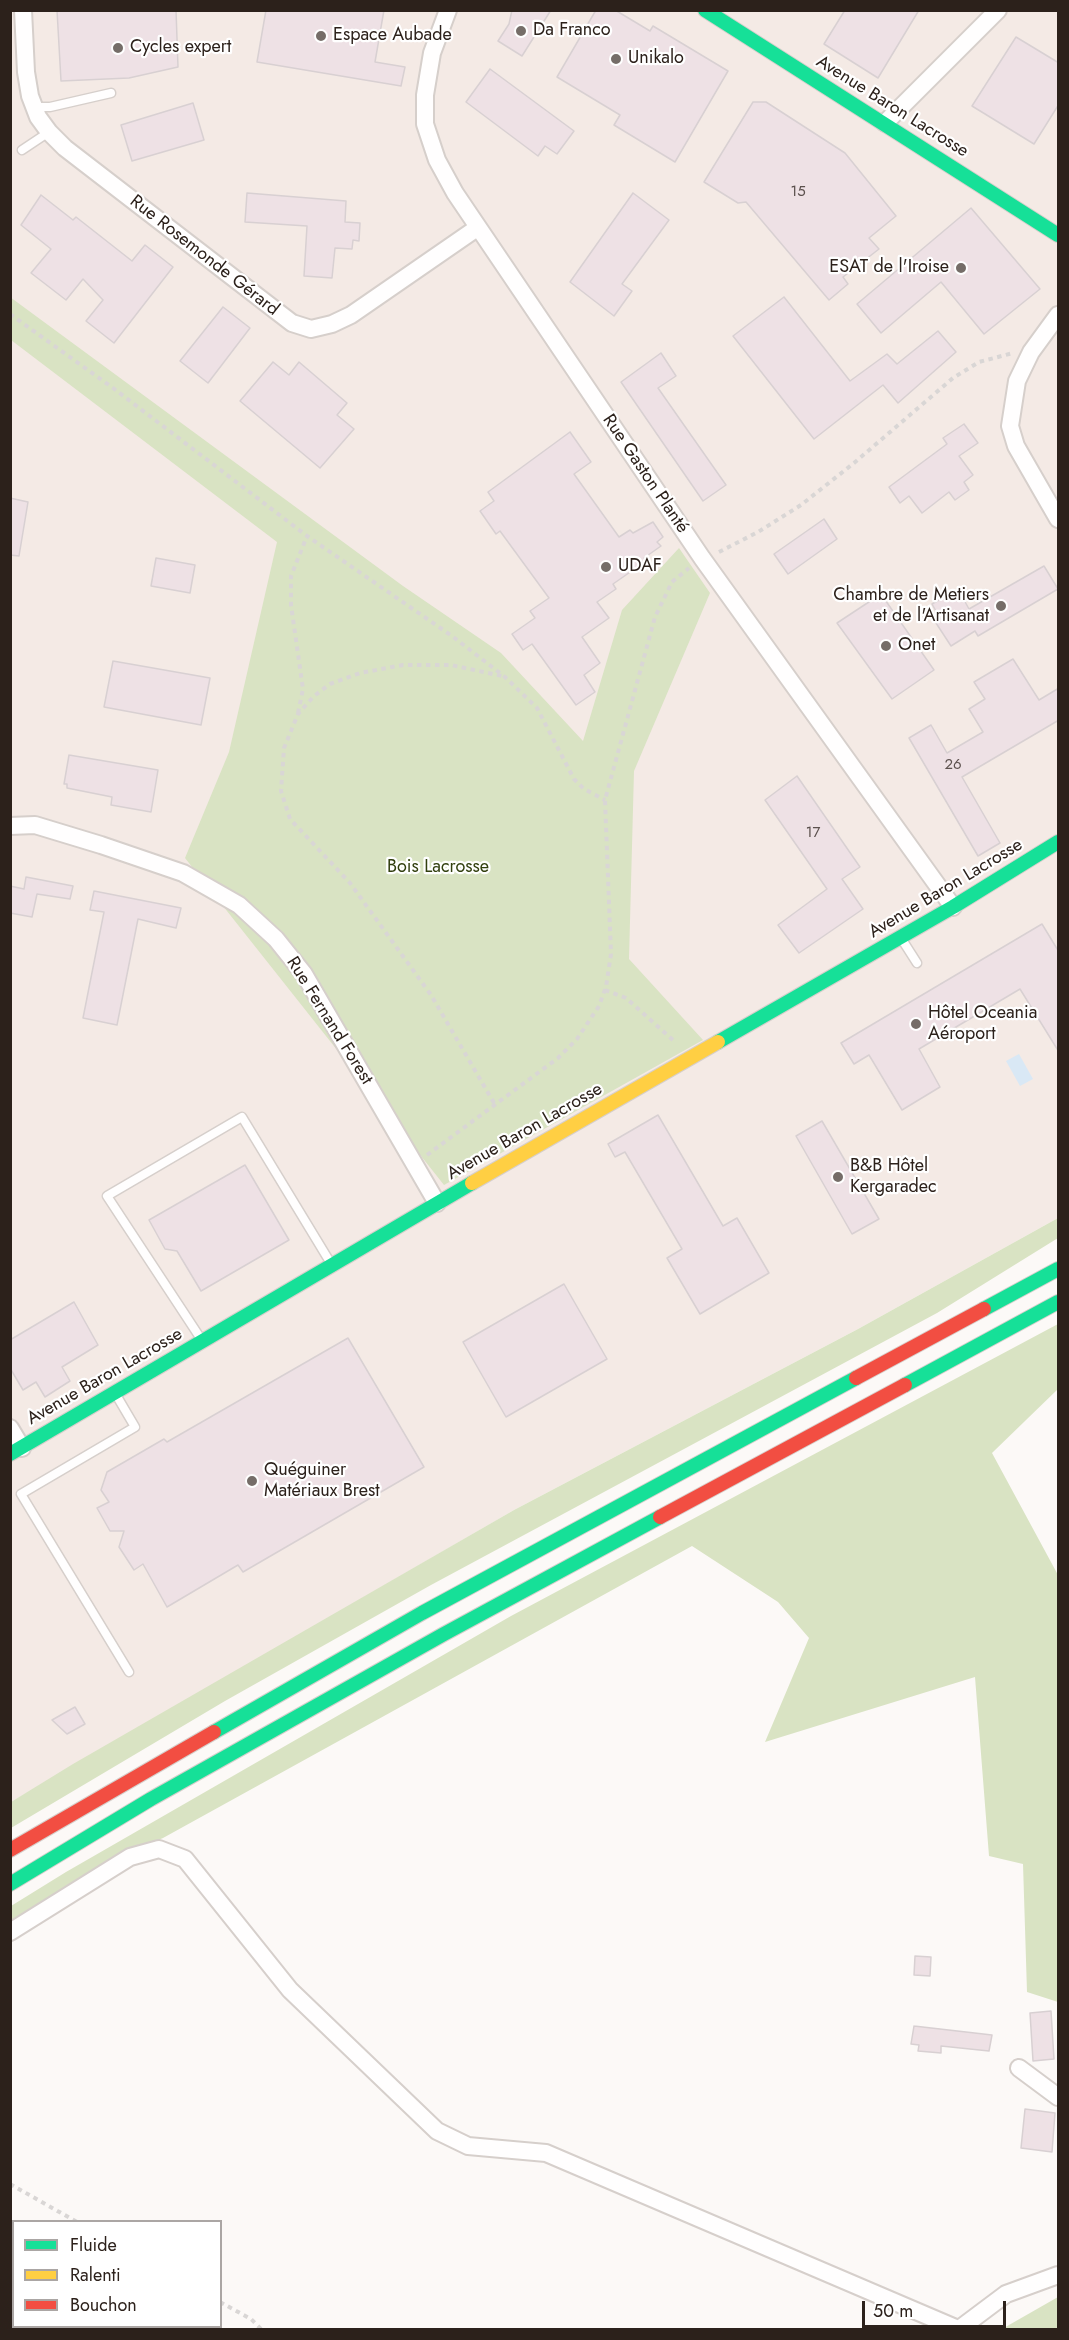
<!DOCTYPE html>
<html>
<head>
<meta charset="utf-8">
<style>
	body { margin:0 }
	#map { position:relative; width:1069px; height:2340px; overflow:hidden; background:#fcf9f7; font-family:Jost,sans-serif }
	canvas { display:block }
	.frame { position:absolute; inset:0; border:12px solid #2c211b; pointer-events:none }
	.legend { position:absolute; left:12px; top:2220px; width:210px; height:108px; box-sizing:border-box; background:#fff; border:2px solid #aba6a4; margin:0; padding:8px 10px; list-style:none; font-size:18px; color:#2c211b }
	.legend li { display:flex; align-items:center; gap:12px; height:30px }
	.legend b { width:30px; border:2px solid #aba6a4 }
	.scale { position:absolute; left:862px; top:2301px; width:144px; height:27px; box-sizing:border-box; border:3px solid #2c211b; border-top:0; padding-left:8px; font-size:18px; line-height:21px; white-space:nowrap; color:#2c211b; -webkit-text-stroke:4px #fff; paint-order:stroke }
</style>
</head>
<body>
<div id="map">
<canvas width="1069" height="2340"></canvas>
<div class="frame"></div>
<ul class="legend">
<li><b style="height:8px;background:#16e098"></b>Fluide</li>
<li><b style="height:8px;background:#ffcf43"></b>Ralenti</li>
<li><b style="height:8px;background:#f24e42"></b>Bouchon</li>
</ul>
<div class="scale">50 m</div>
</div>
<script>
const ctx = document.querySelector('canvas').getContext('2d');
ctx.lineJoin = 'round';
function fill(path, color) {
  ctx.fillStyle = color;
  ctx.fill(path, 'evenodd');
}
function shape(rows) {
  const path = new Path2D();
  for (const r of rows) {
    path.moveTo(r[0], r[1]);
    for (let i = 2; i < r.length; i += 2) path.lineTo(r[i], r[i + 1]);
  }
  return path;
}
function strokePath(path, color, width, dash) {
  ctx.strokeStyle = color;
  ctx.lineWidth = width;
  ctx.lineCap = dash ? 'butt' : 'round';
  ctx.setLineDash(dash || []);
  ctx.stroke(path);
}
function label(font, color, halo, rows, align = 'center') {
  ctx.font = font + ' Jost,sans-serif';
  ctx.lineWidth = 4.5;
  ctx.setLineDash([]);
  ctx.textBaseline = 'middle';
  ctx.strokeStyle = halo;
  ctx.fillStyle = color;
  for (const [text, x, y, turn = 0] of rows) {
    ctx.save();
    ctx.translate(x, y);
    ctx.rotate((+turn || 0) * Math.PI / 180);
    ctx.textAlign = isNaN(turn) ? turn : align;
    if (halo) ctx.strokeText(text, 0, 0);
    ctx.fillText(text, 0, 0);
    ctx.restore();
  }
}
const built = shape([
	[11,11,1058,11,1058,1218,858,1329,514,1510,11,1802]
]);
const green = shape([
	[10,297,403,586,501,653,583,741,622,610,679,548,710,593,634,771,629,959,703,1040,444,1185,185,858,229,752,277,542,11,340],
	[1058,1218,1058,1238,937,1313,431,1585,225,1701,11,1828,11,1802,73,1764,514,1510,858,1329],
	[1058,1324,1058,1389,992,1453,1058,1575,1058,2002,1027,1992,1023,1864,989,1856,975,1677,765,1742,809,1638,778,1602,692,1546,163,1838,104,1863,11,1924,11,1906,66,1872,511,1616],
	[1058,2297,1058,2329,1002,2329]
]);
const water = shape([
	[1019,1054,1033,1079,1020,1086,1006,1061]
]);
const building = shape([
	[57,10,176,10,178,67,129,78,61,81,57,10],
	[266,10,384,10,375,62,405,67,401,86,257,62,266,10],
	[512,10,551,10,522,56,498,41,509,24,512,10],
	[596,10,615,10,650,31,653,26,728,71,675,162,614,125,620,115,557,77,596,10],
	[845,10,919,10,878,78,824,44,845,10],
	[1016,37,1059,63,1059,104,1034,144,972,106,1016,37],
	[490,69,574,131,557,154,545,146,538,156,466,102,490,69],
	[753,102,766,102,845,153,896,216,869,238,879,249,843,277,848,284,829,300,746,202,738,203,704,182,753,102],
	[193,103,204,140,132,161,121,125,193,103],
	[247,193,346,201,345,222,360,223,359,241,353,240,352,249,335,248,332,278,304,276,307,226,245,222,247,193],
	[633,193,669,220,622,284,632,291,614,316,570,282,633,193],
	[41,195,73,220,76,217,132,261,145,245,173,267,114,343,86,321,103,300,83,279,66,300,31,273,51,249,21,225,41,195],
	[971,208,1040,289,984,334,941,282,881,333,857,304,971,208],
	[784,297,850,381,887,354,897,364,938,331,956,352,898,403,883,385,814,439,733,336,784,297],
	[223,307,250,328,208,383,180,361,223,307],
	[661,353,676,376,658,388,726,485,703,501,621,382,661,353],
	[273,362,289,375,299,362,347,403,337,415,354,429,320,468,240,401,273,362],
	[964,424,978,443,959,456,973,475,964,482,969,490,955,500,949,492,922,513,909,496,900,503,889,487,947,444,943,438,964,424],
	[570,432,591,462,574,474,619,537,630,530,633,533,653,522,663,537,657,542,661,546,644,558,646,561,613,584,616,589,597,602,609,618,582,637,600,663,584,675,595,692,576,705,532,644,523,650,512,634,535,618,530,611,549,598,500,531,496,534,480,511,494,501,488,492,570,432],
	[10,498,28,502,19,556,10,555,10,498],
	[824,519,837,539,788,574,774,554,824,519],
	[156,558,195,565,190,593,151,586,156,558],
	[1044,566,1058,589,978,636,975,631,951,646,936,623,941,620,932,604,958,589,969,609,1044,566],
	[881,594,934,670,892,699,837,623,881,594],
	[1013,659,1039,700,1059,688,1059,720,962,777,1000,843,978,856,909,738,931,725,947,753,983,732,969,709,985,699,974,682,1013,659],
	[113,661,210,678,201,725,104,707,113,661],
	[69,755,158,770,151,812,111,805,112,797,67,788,67,784,64,784,69,755],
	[797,776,860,867,842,879,863,909,799,953,778,925,827,889,765,800,797,776],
	[26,877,73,886,70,899,37,894,32,917,10,913,10,886,24,889,26,877],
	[94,891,181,908,176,928,138,919,117,1025,83,1018,104,912,90,910,94,891],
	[1042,924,1059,952,1059,1052,1020,989,919,1049,940,1087,902,1110,869,1055,854,1064,841,1043,1042,924],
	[658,1115,723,1226,737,1218,769,1273,700,1314,667,1258,682,1249,625,1152,615,1157,608,1144,658,1115],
	[822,1121,879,1219,852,1234,796,1136,822,1121],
	[245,1165,289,1240,201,1291,177,1251,165,1249,149,1220,245,1165],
	[564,1284,607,1359,506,1417,463,1342,564,1284],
	[74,1302,98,1345,62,1367,70,1381,45,1397,36,1382,23,1390,10,1368,10,1340,74,1302],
	[348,1338,424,1467,243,1572,238,1565,167,1607,143,1564,134,1570,119,1547,124,1531,110,1531,97,1508,109,1502,101,1490,107,1472,164,1439,167,1442,348,1338],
	[75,1707,85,1724,67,1734,52,1720,75,1707],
	[915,1956,931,1957,930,1976,914,1975,915,1956],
	[1051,2011,1054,2059,1033,2061,1030,2013,1051,2011],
	[914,2026,992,2035,989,2051,941,2046,941,2053,918,2051,919,2045,911,2044,914,2026],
	[1025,2109,1055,2113,1052,2152,1021,2148,1025,2109]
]);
const path = shape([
	[10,314,113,388,307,536,452,636,505,677,537,708,574,779,584,789,605,800],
	[719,552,758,532,801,505,854,463,953,378,979,362,1013,353],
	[298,713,303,689,291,605,291,576,307,536],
	[605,990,626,998,675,1042],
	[494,1103,431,995,350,883,290,819,281,791,284,748,298,714,314,696,330,684,360,673,403,665,451,665,502,676],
	[427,1155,558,1058,577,1039,599,1006,606,987,611,954,605,800,655,617,672,582,689,568],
	[10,2184,77,2222],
	[220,2302,251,2319,262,2330]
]);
const lane = shape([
	[34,107,50,107,111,93],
	[22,150,49,132],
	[901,938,917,963],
	[201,1339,107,1196,242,1117,330,1262],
	[115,1393,135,1427,21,1494,129,1672]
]);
const street = shape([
	[23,10,26,72,30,96,38,117,49,132,65,148,292,323,311,329,332,324,351,315,477,228],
	[448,10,432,53,425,95,425,124,437,160,455,193,702,558,953,907],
	[885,123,998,10],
	[1058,315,1031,352,1017,381,1010,426,1016,446,1058,519],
	[10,826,35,825,101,845,183,873,239,905,276,939,304,974,437,1203],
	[10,1428,22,1448],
	[10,1932,130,1857,159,1849,185,1859,290,1990,437,2131,468,2146,546,2153,958,2329],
	[1019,2068,1058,2097],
	[958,2330,1006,2294,1058,2275]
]);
const fast = shape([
	[705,10,1058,235],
	[718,1042,953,907,1058,842],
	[984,1309,1058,1269],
	[905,1385,1058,1302],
	[10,1454,472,1183],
	[214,1732,422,1613,856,1378],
	[10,1884,151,1799,444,1634,660,1517]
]);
const slow = shape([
	[472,1183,718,1042]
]);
const jam = shape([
	[856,1378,984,1309],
	[660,1517,905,1385],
	[10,1850,214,1732]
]);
const markers = [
	[521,31,6,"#756d68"],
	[321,36,6,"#756d68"],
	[118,48,6,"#756d68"],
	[616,59,6,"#756d68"],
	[961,268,6,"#756d68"],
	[606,567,6,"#756d68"],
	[1001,606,6,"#756d68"],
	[886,646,6,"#756d68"],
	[916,1024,6,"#756d68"],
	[838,1177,6,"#756d68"],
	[252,1481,6,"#756d68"]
];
const numberNames = [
	["15",798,192],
	["26",953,765],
	["17",813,833]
];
const poiNames = [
	["Da Franco",533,31],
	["Espace Aubade",333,36],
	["Cycles expert",130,48],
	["Unikalo",628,59],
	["ESAT de l'Iroise",949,268,"right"],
	["UDAF",618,567],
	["Chambre de Metiers",989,596,"right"],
	["et de l'Artisanat",989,617,"right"],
	["Onet",898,646],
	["Hôtel Oceania",928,1014],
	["Aéroport",928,1035],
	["B&B Hôtel",850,1167],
	["Kergaradec",850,1188],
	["Quéguiner",264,1471],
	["Matériaux Brest",264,1492]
];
const streetNames = [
	["Avenue Baron Lacrosse",892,107,32],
	["Rue Rosemonde Gérard",204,256,38],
	["Rue Gaston Planté",645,474,56],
	["Avenue Baron Lacrosse",946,889,-31],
	["Rue Fernand Forest",329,1021,58],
	["Avenue Baron Lacrosse",525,1132,-30],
	["Avenue Baron Lacrosse",105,1377,-30]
];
const parkNames = [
	["Bois Lacrosse",438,868]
];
fill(built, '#f4eae5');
fill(green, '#d9e3c3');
fill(water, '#d9e8f5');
fill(building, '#eee1e5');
strokePath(building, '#d8d0d2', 1.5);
strokePath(lane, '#d6cfcb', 11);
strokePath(street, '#d6cfcb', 20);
strokePath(fast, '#d6cfcb', 16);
strokePath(slow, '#d6cfcb', 16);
strokePath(jam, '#d6cfcb', 16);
strokePath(path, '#d9d6d5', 4, [4.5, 4.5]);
strokePath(lane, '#fffefe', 8);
strokePath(street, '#fffefe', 16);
strokePath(fast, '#16e098', 14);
strokePath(slow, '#ffcf43', 14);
strokePath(jam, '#f24e42', 14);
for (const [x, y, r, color] of markers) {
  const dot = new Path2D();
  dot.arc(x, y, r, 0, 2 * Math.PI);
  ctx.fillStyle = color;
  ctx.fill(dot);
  strokePath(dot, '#fff', 2);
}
label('15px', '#5c514e', null, numberNames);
label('18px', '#2c211b', '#fff', poiNames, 'left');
label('18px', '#2c211b', '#fff', streetNames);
label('18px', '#313f0e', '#fff', parkNames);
</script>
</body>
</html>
